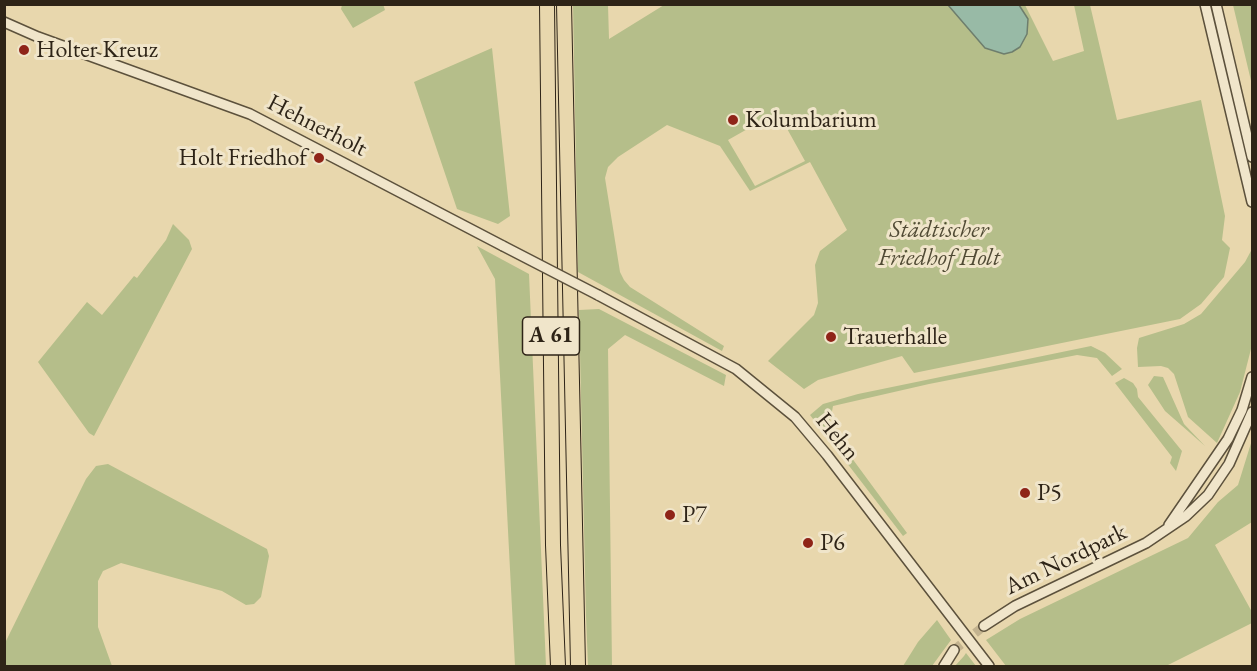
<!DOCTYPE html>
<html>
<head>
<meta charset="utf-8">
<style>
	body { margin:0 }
	#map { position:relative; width:1257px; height:671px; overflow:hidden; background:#e8d7ad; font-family:"EB Garamond",serif }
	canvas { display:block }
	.frame { position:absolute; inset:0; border:6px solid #2e2417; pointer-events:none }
</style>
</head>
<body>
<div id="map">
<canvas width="1257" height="671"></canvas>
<div class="frame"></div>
</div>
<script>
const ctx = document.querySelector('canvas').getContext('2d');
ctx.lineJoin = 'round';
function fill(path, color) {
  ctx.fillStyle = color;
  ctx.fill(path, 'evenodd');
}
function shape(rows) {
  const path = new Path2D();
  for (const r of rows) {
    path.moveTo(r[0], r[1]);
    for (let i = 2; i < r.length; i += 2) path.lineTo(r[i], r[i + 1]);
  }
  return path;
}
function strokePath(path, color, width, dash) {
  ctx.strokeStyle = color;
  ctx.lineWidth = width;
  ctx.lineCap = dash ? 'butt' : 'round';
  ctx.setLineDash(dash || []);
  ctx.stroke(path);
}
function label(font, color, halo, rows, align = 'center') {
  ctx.font = font + ' "EB Garamond",serif';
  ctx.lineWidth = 6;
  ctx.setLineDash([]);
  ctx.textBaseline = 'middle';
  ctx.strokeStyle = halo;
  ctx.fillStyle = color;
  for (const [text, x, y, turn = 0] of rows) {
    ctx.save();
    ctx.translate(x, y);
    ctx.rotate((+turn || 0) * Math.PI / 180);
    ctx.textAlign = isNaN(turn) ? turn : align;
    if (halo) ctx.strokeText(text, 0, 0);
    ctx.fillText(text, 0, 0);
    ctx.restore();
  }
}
const green = shape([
	[383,4,385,10,353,28,341,9,342,5],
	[573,5,608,5,609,39,664,5,948,5,959,15,1028,19,1019,5,1025,5,1053,61,1084,51,1074,5,1090,5,1117,120,1201,100,1225,216,1222,240,1230,248,1224,277,1201,304,1180,319,914,373,902,356,818,380,804,389,768,361,814,315,818,303,815,265,820,251,847,230,810,162,750,191,720,146,667,125,618,157,608,167,605,178,620,272,624,280,630,287,724,346,722,351,578,272],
	[774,118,779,127,785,125,805,161,755,186,728,140,751,127,753,130],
	[1233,5,1252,5,1252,85],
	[492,48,510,216,498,224,457,209,414,82],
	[173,224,189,240,192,249,94,436,89,433,38,362,87,302,102,315,134,276,137,278,166,240],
	[477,246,529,274,546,666,515,666,495,279],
	[1252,249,1252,345,1240,392,1217,443,1188,417,1174,374,1168,368,1161,366,1138,367,1137,348,1139,338,1184,324,1201,314,1245,262],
	[599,309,726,375,724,386,625,335,608,349,612,666,588,666,586,616,579,310],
	[1091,346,1105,353,1122,369,1112,376,1097,358,1077,355,929,384,833,406,829,427,907,533,903,536,810,415,823,404,858,394],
	[1154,376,1163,377,1184,424,1205,446,1165,411,1148,385],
	[1124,378,1133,383,1137,389,1138,397,1182,451,1176,471,1170,463,1172,457,1115,383],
	[1252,440,1252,522,1215,545,1252,612,1252,623,1166,666,1006,666,986,640,1020,619,1188,538,1218,502,1238,485],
	[108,464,267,549,269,556,261,597,254,604,246,605,222,591,121,563,103,571,98,581,98,627,112,666,5,666,5,643,86,479,96,466],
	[937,620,951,640,932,666,903,666,918,642],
	[966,653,976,666,955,666,964,656]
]);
const water = shape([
	[948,5,1019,5,1028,19,1027,34,1020,47,1012,52,1004,54,985,48,948,5]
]);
const minorTunnel = shape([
	[954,650,984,626]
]);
const minor = shape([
	[1205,4,1252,202],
	[1216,4,1252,157],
	[4,22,38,37,250,114,503,246],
	[598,295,736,369,795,417,827,455,989,666],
	[1169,525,1228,439,1242,410,1252,377],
	[984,626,1015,606,1146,543,1186,516,1208,495,1229,464,1252,412],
	[944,666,954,650]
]);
const highway = shape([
	[547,4,553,545,558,666],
	[564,4,578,666]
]);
const minorBridge = shape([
	[503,246,598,295]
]);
const markers = [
	[24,50,6,"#8f2418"],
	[733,120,6,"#8f2418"],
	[319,158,6,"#8f2418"],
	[831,337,6,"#8f2418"],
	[1025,493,6,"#8f2418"],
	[670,515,6,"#8f2418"],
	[808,543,6,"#8f2418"]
];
const shields = [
	[551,336,57]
];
const shieldNames = [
	["A 61",551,336]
];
const poiNames = [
	["Holter Kreuz",36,50],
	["Kolumbarium",745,120],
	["Holt Friedhof",307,158,"right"],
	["Trauerhalle",843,337],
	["P5",1037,493],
	["P7",682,515],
	["P6",820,543]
];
const streetNames = [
	["Hehnerholt",317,126,27],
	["Hehn",837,437,51],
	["Am Nordpark",1066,560,-26]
];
const parkNames = [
	["Städtischer",939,230],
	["Friedhof Holt",939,258]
];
fill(green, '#b5be8a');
fill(water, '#98baa6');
strokePath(water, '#6e7e6d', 1.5);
strokePath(minorTunnel, '#c3b38f', 9, [9, 4.5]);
strokePath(minor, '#5c513c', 12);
strokePath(highway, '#2e2417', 16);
strokePath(minor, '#f0e5ca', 9);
strokePath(highway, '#e8d7ad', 14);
strokePath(minorBridge, '#5c513c', 12, []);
strokePath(minorBridge, '#f0e5ca', 9);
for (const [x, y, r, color] of markers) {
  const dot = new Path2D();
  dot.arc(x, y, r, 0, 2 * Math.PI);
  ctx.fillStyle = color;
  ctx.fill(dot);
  strokePath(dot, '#f0e5ca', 2);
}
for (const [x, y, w] of shields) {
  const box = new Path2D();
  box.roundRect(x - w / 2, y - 19, w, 38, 4.5);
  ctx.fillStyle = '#f0e5ca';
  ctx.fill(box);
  strokePath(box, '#2e2417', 1.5);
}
label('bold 22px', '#2e2417', null, shieldNames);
label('24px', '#2e2417', '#f0e5ca', poiNames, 'left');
label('24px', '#2e2417', '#f0e5ca', streetNames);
label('italic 24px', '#504a34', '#f0e5ca', parkNames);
</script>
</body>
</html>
